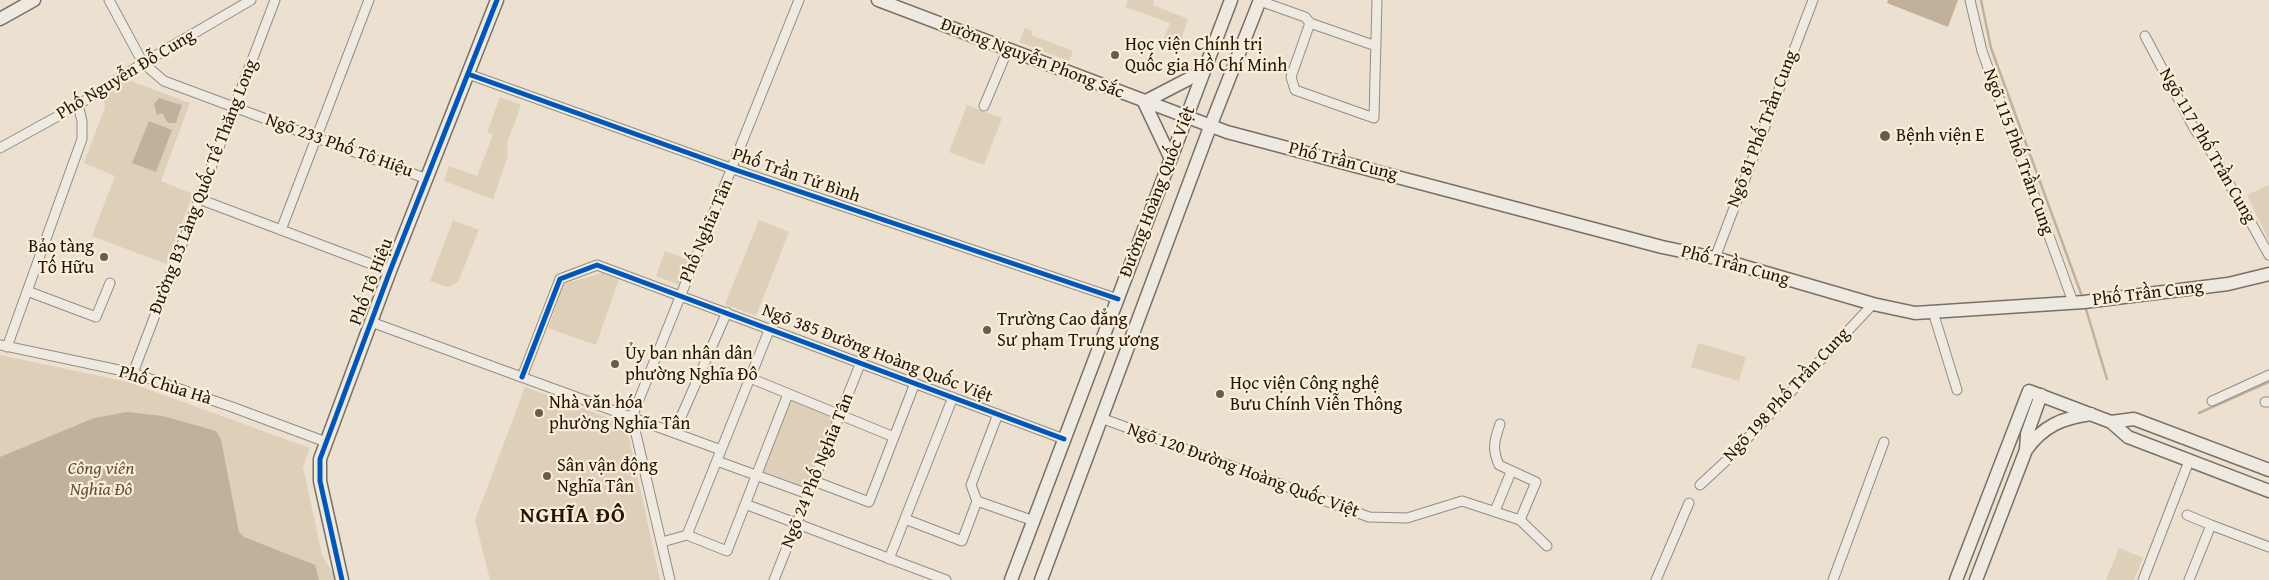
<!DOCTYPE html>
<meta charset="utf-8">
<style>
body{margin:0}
canvas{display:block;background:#ece1d1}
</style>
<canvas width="2269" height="580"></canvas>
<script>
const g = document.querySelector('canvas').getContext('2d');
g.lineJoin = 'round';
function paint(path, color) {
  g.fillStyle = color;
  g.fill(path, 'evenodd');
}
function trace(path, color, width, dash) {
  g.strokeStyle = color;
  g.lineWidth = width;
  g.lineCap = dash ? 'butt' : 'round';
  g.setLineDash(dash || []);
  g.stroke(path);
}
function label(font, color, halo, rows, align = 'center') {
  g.font = font + ' "Gentium Book Plus",serif';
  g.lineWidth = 4.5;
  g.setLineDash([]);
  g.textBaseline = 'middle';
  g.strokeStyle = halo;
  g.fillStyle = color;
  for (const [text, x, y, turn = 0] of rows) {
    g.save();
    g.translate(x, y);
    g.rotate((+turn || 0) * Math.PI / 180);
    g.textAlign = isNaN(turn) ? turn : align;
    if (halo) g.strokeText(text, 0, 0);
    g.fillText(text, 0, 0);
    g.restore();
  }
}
const green = new Path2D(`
 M1128,0H1154L1153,5L1188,19L1179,45L1164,39L1170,23L1125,7Z
 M1025,28L1033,31L1031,35L1073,51L1069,61L1019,42Z
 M128,80L190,103L161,181L193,194L166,264L92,236L115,176L84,163L105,107L103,94Z
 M500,97L521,105L507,143L508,156L493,199L444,181L449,166L477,176L493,135L487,132Z
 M967,105L1002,118L984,165L949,152Z
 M2269,185V241L2247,195Z
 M453,220L479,230L458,282L447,287L430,281Z
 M759,220L789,232L756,316L725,304Z
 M665,251L688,260L679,285L656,276Z
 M602,273L619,279L596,345L548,328L564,284Z
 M1698,343L1746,357L1739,381L1691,367Z
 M0,355L128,382L310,448L303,467L322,555L337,580H0Z
 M525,387L626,424L660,580H490L475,520Z
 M790,400L833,417L805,487L762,471Z
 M2119,548L2143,558L2134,580H2106Z`);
const water = new Path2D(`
 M1888,0H1958L1948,27L1887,3Z
 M159,98L182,105L176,123H168L162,113L157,115L154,104Z
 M149,121L172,130L156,172L132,163Z
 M127,412L163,416L216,431L221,440L239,532L244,537L315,565L319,580H0V457L94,418Z`);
const stream = new Path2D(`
 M1981,0L1991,48L2083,299
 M2085,306L2107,379
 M2199,413L2269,382`);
const street = new Path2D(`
 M109,0L143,63L164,81L427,179
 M1970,0L1982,51L2073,302
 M1260,1L1305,17L1310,23L1376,46
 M1310,23L1291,77L1295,90L1374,118L1377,0
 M2145,36L2195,130L2212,153L2269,255
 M468,74L733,169L1118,299
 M984,106L1008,49
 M0,148L78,105L143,63L251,0
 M199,199L390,271
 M281,230L369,0
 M1715,258L1813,0
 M27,291L96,317L110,283
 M1933,312L1957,390
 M371,322L721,450
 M0,345L133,373L232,407L326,442
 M7,347L82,139V121L78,105
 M133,373L275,0
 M522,377L560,279L597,265L1064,439
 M750,378L894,437
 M2212,401L2269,375
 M2265,402H2269
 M1101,418L1369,517L1407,518L1462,501L1520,520L1547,546
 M1500,424C1494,441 1492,449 1499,465L1536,482L1520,520
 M674,433L727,312
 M717,461L808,494
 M814,481L869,502L915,383
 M1700,485L1728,459L1873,304
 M977,501L1034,521
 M745,504L946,580
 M1495,511L1511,472
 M2187,515L2211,525
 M905,519L962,541L977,501L971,485L998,414
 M687,535L770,328
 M662,542L687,535L727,551L788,394
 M889,559L953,397
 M670,580L632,417L799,0
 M774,580L861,362
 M1656,580L1689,503
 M1833,580L1884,442
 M2143,580L2189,461
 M2189,580L2211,525L2269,547`);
const secondary = new Path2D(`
 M878,0L1227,132L1662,247L1715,258L1873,304L1915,313L2084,302L2228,284L2269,274
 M0,19L34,0
 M1144,102L1204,71
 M1144,102L1171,159
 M2111,422L2134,419L2269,470
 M2026,450C2043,426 2062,418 2091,414
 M342,580L320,481V459L390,271L497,0
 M1011,580L1231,0
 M1041,580L1210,127L1260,0
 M1956,580L2029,391L2111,422L2128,437L2269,491
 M1976,580L2026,450L2027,434L2041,395`);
const cycleway = new Path2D(`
 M468,74L733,169L1118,299
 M522,377L560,279L597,265L1064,439
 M342,580L320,481V459L390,271L497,0`);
const markers = [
 [1115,55,5,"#685d4c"],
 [1885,136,6,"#685d4c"],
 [104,257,5,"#685d4c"],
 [987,330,5,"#685d4c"],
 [615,364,5,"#685d4c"],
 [1220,394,5,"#685d4c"],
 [539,413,5,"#685d4c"],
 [547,476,5,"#685d4c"]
];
const poiNames = [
 ["Học viện Chính trị",1125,45],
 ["Quốc gia Hồ Chí Minh",1125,66],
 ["Bệnh viện E",1896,136],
 ["Bảo tàng",94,247,"right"],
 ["Tố Hữu",94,268,"right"],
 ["Trường Cao đẳng",997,320],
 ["Sư phạm Trung ương",997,341],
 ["Ủy ban nhân dân",625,354],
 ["phường Nghĩa Đô",625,375],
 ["Học viện Công nghệ",1230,384],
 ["Bưu Chính Viễn Thông",1230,405],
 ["Nhà văn hóa",549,403],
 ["phường Nghĩa Tân",549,424],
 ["Sân vận động",557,466],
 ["Nghĩa Tân",557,487]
];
const streetNames = [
 ["Đường Nguyễn Phong Sắc",1032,59,21],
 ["Phố Nguyễn Đỗ Cung",126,75,-31],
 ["Ngõ 81 Phố Trần Cung",1763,129,-69],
 ["Ngõ 233 Phố Tô Hiệu",339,146,20],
 ["Ngõ 117 Phố Trần Cung",2207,146,60],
 ["Ngõ 115 Phố Trần Cung",2018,152,70],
 ["Phố Trần Cung",1343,162,14],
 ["Phố Trần Tử Bình",796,176,19],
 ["Đường B3 Làng Quốc Tế Thăng Long",204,187,-69],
 ["Đường Hoàng Quốc Việt",1158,192,-69],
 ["Phố Nghĩa Tân",707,231,-67],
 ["Phố Trần Cung",1735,266,15],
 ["Phố Tô Hiệu",372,282,-69],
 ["Phố Trần Cung",2148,294,-7],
 ["Ngõ 385 Đường Hoàng Quốc Việt",877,354,21],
 ["Phố Chùa Hà",165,386,17],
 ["Ngõ 198 Phố Trần Cung",1787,395,-47],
 ["Ngõ 24 Phố Nghĩa Tân",818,471,-68],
 ["Ngõ 120 Đường Hoàng Quốc Việt",1243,471,20]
];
const parkNames = [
 ["Công viên",101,469],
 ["Nghĩa Đô",101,490]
];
const districtNames = [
 ["NGHĨA ĐÔ",573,516]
];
paint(green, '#decfb8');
paint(water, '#c1b19b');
trace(stream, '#c1b19b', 2.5);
trace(street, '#948c81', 11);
trace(secondary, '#777066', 15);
trace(street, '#efeae1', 9);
trace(secondary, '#efeae1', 12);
trace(cycleway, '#0057b8', 5);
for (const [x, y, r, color] of markers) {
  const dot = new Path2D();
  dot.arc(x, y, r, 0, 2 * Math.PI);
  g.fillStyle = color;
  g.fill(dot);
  trace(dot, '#faedd9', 2);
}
label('18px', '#211605', '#faedd9', poiNames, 'left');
label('18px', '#211605', '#faedd9', streetNames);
label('italic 18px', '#5f523d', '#faedd9', parkNames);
g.letterSpacing = '1px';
label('bold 22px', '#211605', '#faedd9', districtNames);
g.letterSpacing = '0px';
</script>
